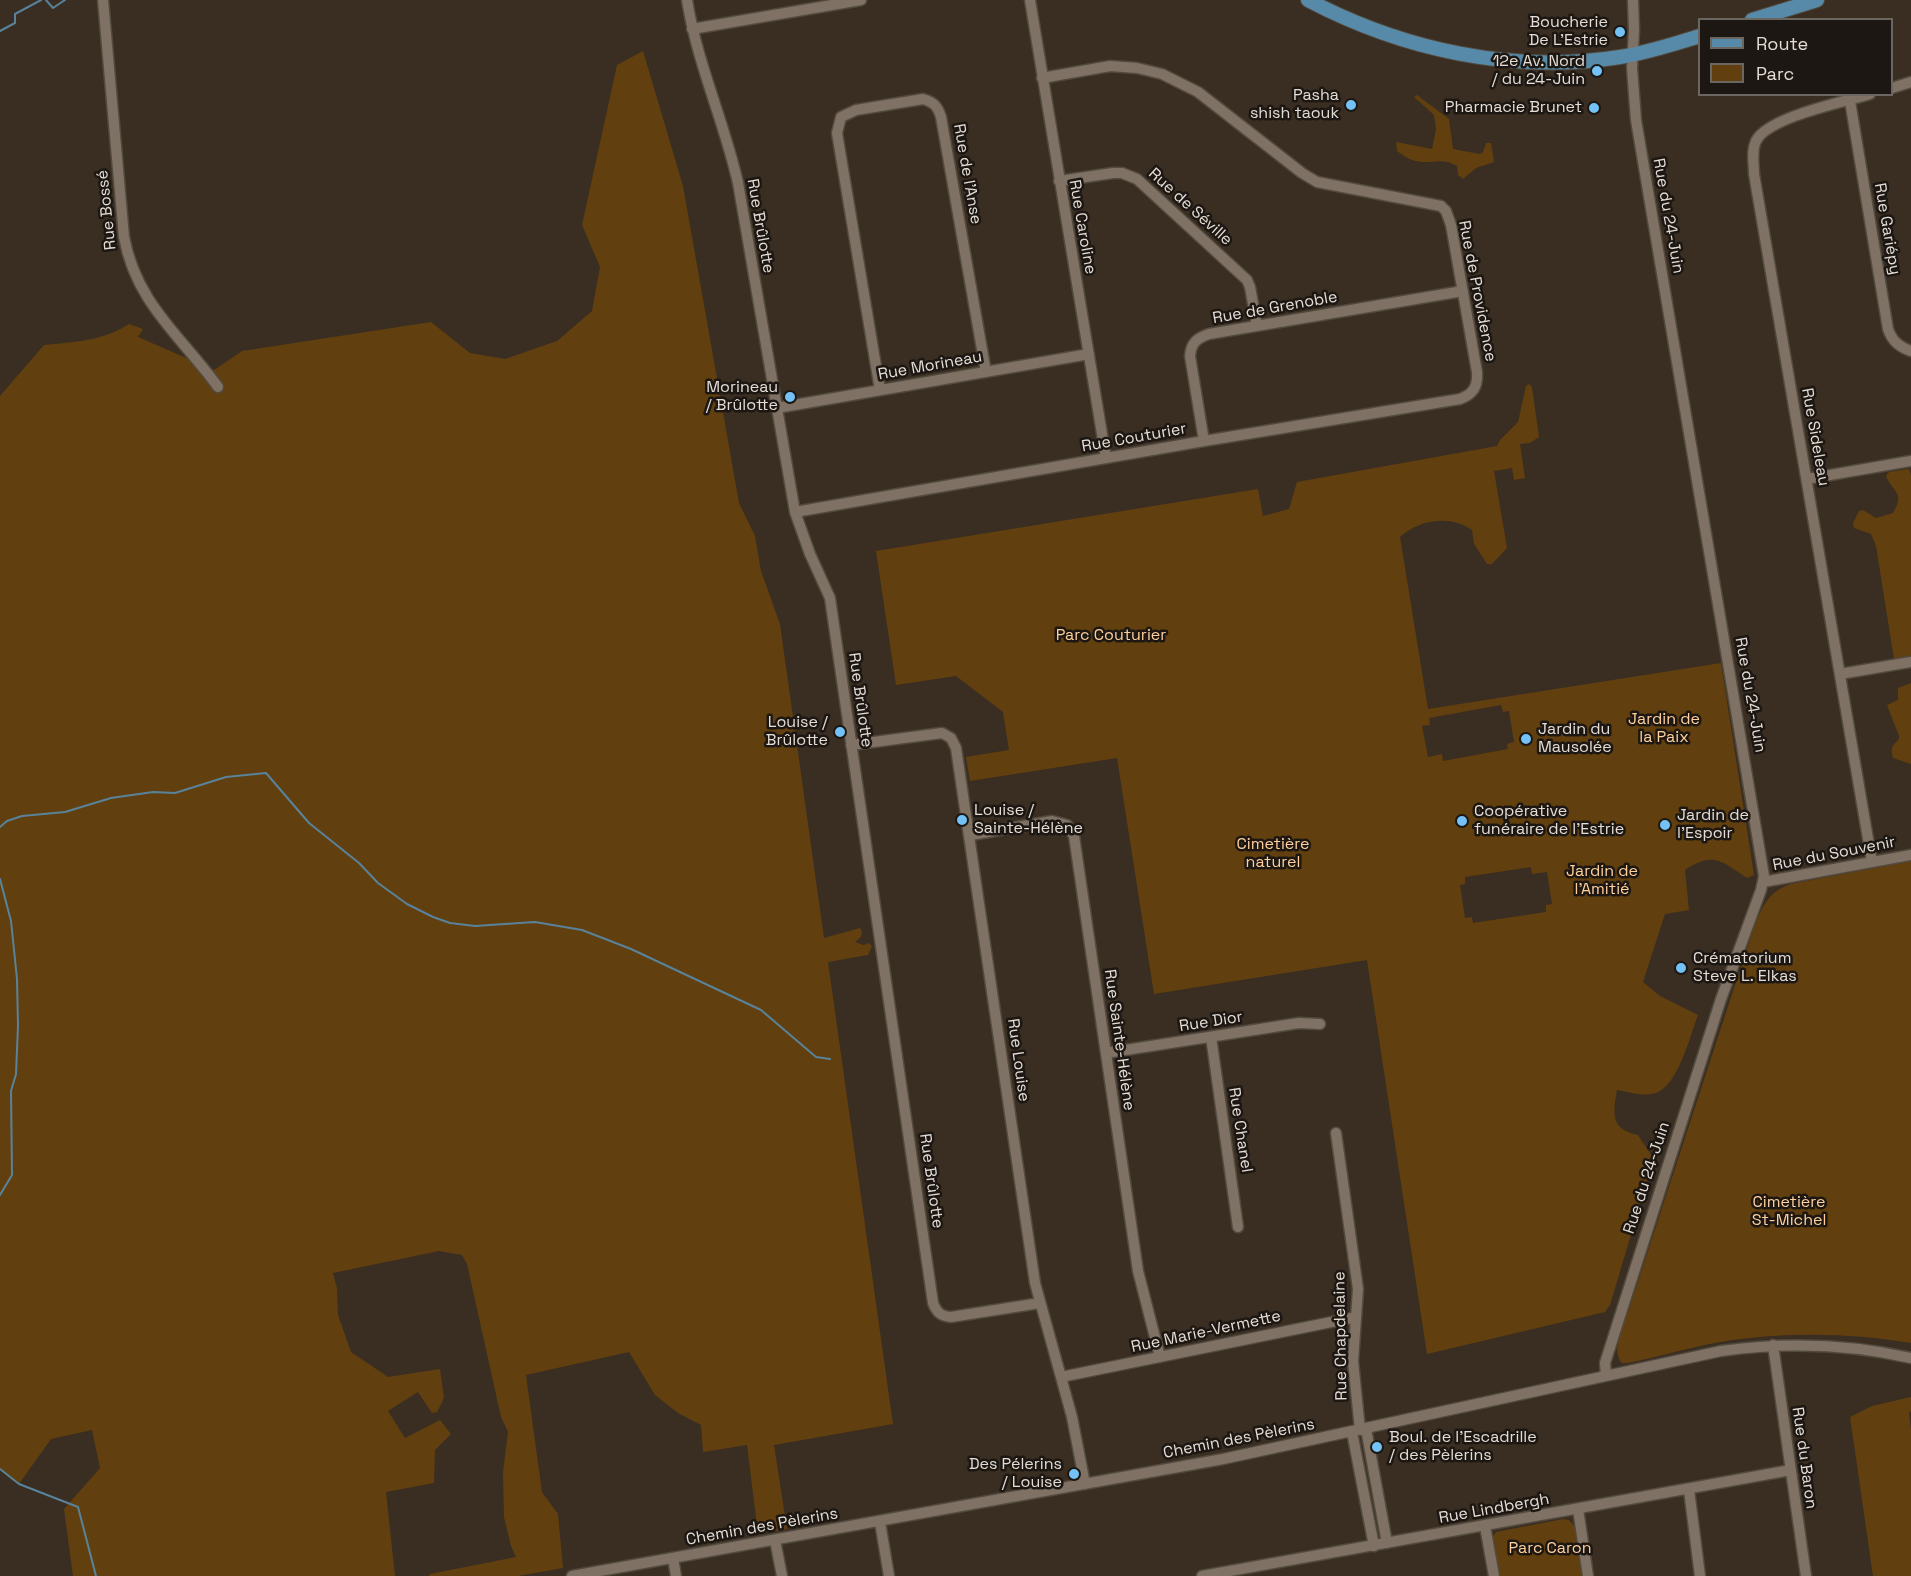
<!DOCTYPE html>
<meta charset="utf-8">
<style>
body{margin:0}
#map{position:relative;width:1911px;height:1576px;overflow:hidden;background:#392e21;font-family:"Space Grotesk",sans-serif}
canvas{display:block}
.legend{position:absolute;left:1698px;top:18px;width:195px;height:78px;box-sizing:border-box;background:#1c1712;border:2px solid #6c6660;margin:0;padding:8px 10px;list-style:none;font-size:18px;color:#e5ddd5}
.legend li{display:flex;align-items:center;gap:12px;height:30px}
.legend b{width:30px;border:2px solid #6c6660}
</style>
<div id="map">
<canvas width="1911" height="1576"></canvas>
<ul class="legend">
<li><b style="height:8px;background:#568aa8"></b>Route</li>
<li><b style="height:16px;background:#623f0f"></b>Parc</li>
</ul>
</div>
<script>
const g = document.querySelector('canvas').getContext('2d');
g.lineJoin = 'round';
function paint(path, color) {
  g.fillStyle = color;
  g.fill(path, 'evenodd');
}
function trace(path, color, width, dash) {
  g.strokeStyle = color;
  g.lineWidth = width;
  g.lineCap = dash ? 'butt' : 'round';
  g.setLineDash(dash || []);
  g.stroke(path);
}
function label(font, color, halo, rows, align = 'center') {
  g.font = font + ' "Space Grotesk",sans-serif';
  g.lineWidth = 5;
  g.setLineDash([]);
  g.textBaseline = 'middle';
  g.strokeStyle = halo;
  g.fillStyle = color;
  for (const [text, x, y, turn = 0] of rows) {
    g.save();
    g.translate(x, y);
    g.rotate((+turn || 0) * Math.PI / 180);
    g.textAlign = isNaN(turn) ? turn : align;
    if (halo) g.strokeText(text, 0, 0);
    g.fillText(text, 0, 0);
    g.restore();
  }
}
const green = new Path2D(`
 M643,51L683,186L739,503L755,536L761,571L780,624L824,938L860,928L862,931L861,937L855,942L863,945L869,943L872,946L868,955L828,962L893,1424L774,1445L787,1529L758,1534L747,1445L703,1452L701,1425L678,1413L655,1395L629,1352L526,1375L542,1492L558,1514L563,1568L518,1576H429L430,1574L516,1557L511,1546L504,1517L503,1472L508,1432L501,1417L467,1264L462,1255L439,1251L333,1273L337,1288L338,1315L351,1352L388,1377L440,1369L444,1398L437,1412L432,1413L418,1392L388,1411L405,1438L440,1420L451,1434L435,1450L434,1483L386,1492L395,1576H73L64,1509L100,1468L92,1430L51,1439L19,1484L0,1469V396L44,345C74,342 103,341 129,324L143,329L138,337L214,370L242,351L431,322L470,353L505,359L557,341L592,311L600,267L582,225L617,65Z
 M1417,95L1449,119L1453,149L1480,154L1483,152L1486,143H1491L1494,162L1476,168L1463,179L1458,175L1457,166C1436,153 1424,173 1397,151L1396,142L1432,149L1436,129L1434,115L1414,97Z
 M1529,384L1532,387L1539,437L1530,443L1520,444L1525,478L1514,480L1512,468L1494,471L1507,548L1492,564H1487L1474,544L1472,530C1451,515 1420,519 1400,537L1428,709L1721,663L1754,875L1747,878C1722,861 1713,851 1685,870L1689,910L1665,914L1643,982L1660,996L1698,1015C1690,1036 1679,1082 1658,1092C1645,1098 1629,1092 1617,1090C1613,1114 1610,1129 1638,1135L1651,1155L1650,1171L1610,1305L1605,1312L1427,1354L1367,960L1154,994L1117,758L970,781L966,757L1009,750L1003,712L956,676L896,685L876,551L1258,489L1263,516L1289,509L1297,482L1497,446L1500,440L1518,422L1526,386ZM1501,705L1503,712L1509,711L1514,742L1507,744L1508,749L1443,761L1442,754L1428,757L1422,726L1430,725L1429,718ZM1531,867L1532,874L1547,872L1552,904L1546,905V912L1473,923L1472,917L1465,918L1460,885L1465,884V877Z
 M1909,469L1911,475V656L1894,659L1876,546L1871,534L1854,528L1853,523L1859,511L1863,510L1876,518L1893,513C1906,492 1892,492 1886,476L1889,472Z
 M1911,683V764L1893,758C1890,748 1892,746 1899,739V736L1887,705L1898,700V688Z
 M1911,861V1343C1854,1333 1789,1332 1732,1340C1697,1345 1662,1356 1628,1363H1622C1610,1352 1625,1320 1630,1306L1753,930C1761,909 1768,891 1791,884Z
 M1911,1397V1411L1909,1413L1911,1430V1576H1873L1850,1417L1872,1406Z
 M1563,1519L1569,1520L1575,1527L1582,1576H1500L1494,1542L1493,1537L1496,1532Z`);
const stream = new Path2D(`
 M46,0L53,8L65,0
 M0,31L15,23V14L41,0
 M0,827L7,821L22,816L65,812L111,798L153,792L175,793L226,777L266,773L309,823L359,863L378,883L407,904L433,917L450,923L475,926L535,922L582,930L631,949L761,1010L816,1057L830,1059
 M0,879L11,921L17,979L18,1026L16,1074L11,1091L12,1175L0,1195
 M0,1469L19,1484L78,1507L96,1576`);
const minor = new Path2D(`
 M103,0L124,237C136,303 181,336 218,387
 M687,0C697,63 724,121 738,183L795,512L810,554L830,598L933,1303C937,1313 941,1316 951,1317L1040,1303
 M1030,0L1106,458
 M692,29L861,0
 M1892,88L1911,82
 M1870,94C1844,102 1768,117 1756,141C1751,152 1754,163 1754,174L1872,862
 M1850,101L1888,329C1892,341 1899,347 1911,351
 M1059,181L1113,173H1122L1137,179L1247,280L1250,287L1257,326
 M880,390L837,133L841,117L856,110L923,99C934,102 938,107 941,117L986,372
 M777,408L1089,354
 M1204,441L1190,356C1191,343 1197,338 1209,334L1463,291
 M1807,479L1911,461
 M795,512L1204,441L1460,399C1473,394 1478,387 1477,372L1451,225L1446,211L1441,206L1317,182L1302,173L1198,92L1162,74L1137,68L1110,66L1042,78
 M1840,674L1911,662
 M851,745L942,733L951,738L956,748L1035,1283L1072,1417L1085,1484
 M971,835L1052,821L1067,825L1074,836L1138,1271L1160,1357
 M1763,882L1911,855
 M1211,1037L1238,1227
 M1106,1053L1299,1023L1320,1024
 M1336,1133L1358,1289L1353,1361L1360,1430
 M1773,1345L1806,1576
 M1606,1376L1605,1363L1721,999L1761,890L1764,876L1636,120L1632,68L1634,30L1633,0
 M1061,1377L1356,1317
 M1366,1429L1387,1543
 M1352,1432L1374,1546
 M1689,1490L1700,1576
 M1578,1509L1588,1576
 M880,1522L889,1576
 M1485,1526L1494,1576
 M775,1540L782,1576
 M673,1558L676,1576
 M572,1576L1223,1459L1721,1351C1784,1342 1849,1344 1911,1358
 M1202,1576L1791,1470`);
const major = new Path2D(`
 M1308,0C1403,50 1513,74 1620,57C1647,53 1674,44 1700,36
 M1752,20L1817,0`);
const markers = [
 [1620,32,6,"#73c1f5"],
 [1597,71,6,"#73c1f5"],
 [1351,105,6,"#73c1f5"],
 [1594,108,6,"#73c1f5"],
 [790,397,6,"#73c1f5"],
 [840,732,6,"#73c1f5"],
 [1526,739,6,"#73c1f5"],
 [962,820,6,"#73c1f5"],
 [1462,821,6,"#73c1f5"],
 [1665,825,6,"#73c1f5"],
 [1681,968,6,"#73c1f5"],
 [1377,1447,6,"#73c1f5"],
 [1074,1474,6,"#73c1f5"]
];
const poiNames = [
 ["Boucherie",1608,23],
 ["De L’Estrie",1608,41],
 ["12e Av. Nord",1585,62],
 ["/ du 24-Juin",1585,80],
 ["Pasha",1339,96],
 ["shish taouk",1339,114],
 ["Pharmacie Brunet",1582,108],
 ["Morineau",778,388],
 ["/ Brûlotte",778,406],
 ["Louise /",828,723],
 ["Brûlotte",828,741],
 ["Jardin du",1538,730,"left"],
 ["Mausolée",1538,748,"left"],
 ["Louise /",974,811,"left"],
 ["Sainte-Hélène",974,829,"left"],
 ["Coopérative",1474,812,"left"],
 ["funéraire de l'Estrie",1474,830,"left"],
 ["Jardin de",1677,816,"left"],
 ["l'Espoir",1677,834,"left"],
 ["Crématorium",1693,959,"left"],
 ["Steve L. Elkas",1693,977,"left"],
 ["Boul. de l'Escadrille",1389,1438,"left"],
 ["/ des Pèlerins",1389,1456,"left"],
 ["Des Pélerins",1062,1465],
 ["/ Louise",1062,1483]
];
const streetNames = [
 ["Rue de l'Anse",967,174,80],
 ["Rue de Séville",1190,207,42],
 ["Rue Bossé",107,210,-96],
 ["Rue du 24-Juin",1668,216,80],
 ["Rue Brûlotte",760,226,80],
 ["Rue Caroline",1082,227,80],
 ["Rue Gariépy",1887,229,80],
 ["Rue de Providence",1477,291,79],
 ["Rue de Grenoble",1275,308,-10],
 ["Rue Morineau",930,366,-10],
 ["Rue Sideleau",1815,437,80],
 ["Rue Couturier",1134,438,-10],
 ["Rue du 24-Juin",1750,695,80],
 ["Rue Brûlotte",860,700,82],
 ["Rue du Souvenir",1834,854,-11],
 ["Rue Dior",1211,1022,-9],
 ["Rue Sainte-Hélène",1119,1040,82],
 ["Rue Louise",1018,1060,82],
 ["Rue Chanel",1240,1130,81],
 ["Rue du 24-Juin",1647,1178,-72],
 ["Rue Brûlotte",931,1181,82],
 ["Rue Marie-Vermette",1206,1332,-12],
 ["Rue Chapdelaine",1341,1336,-91],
 ["Chemin des Pèlerins",1239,1439,-11],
 ["Rue du Baron",1804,1458,82],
 ["Rue Lindbergh",1494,1509,-10],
 ["Chemin des Pèlerins",762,1527,-10]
];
const parkNames = [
 ["Parc Couturier",1111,636],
 ["Jardin de",1664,720],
 ["la Paix",1664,738],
 ["Cimetière",1273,845],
 ["naturel",1273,863],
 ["Jardin de",1602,872],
 ["l'Amitié",1602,890],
 ["Cimetière",1789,1203],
 ["St-Michel",1789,1221],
 ["Parc Caron",1550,1549]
];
paint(green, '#623f0f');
trace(stream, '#58839b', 2);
trace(minor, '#534a3f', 13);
trace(major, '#534a3f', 16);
trace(minor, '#7f7163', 10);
trace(major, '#568aa8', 14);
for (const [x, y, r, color] of markers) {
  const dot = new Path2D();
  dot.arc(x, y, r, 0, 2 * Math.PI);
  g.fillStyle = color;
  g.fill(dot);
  trace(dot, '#1c1712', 2);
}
label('16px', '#e5ddd5', '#1c1712', poiNames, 'right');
label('16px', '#e5ddd5', '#1c1712', streetNames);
label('16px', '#ffd09d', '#1c1712', parkNames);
</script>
